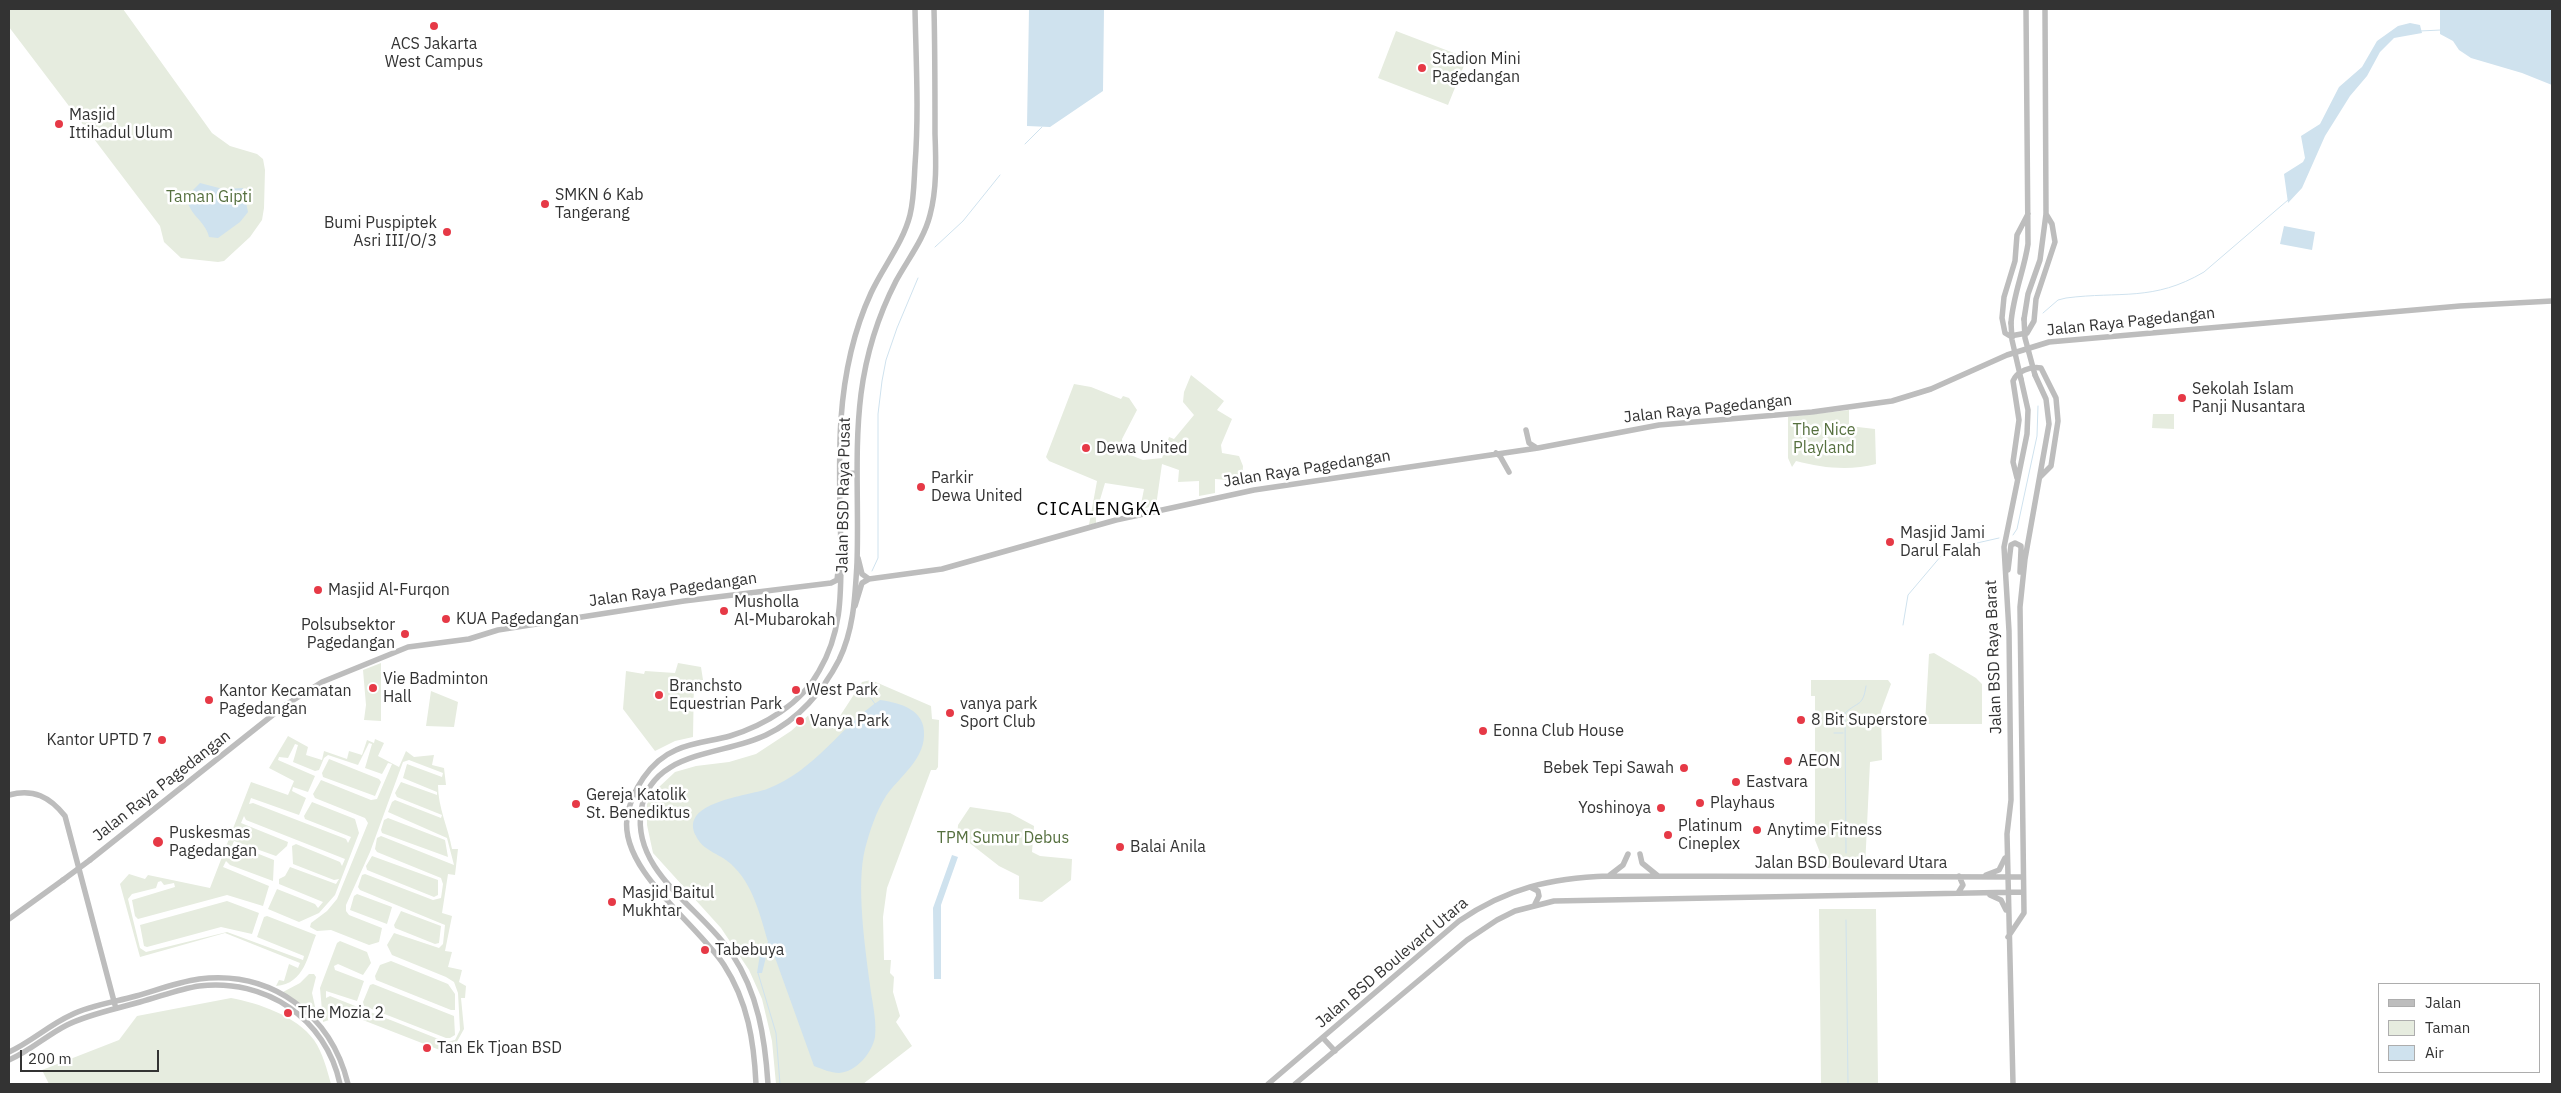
<!DOCTYPE html>
<style>
body{margin:0}
#map{position:relative;width:2561px;height:1093px;overflow:hidden;background:#fff;font-family:"IBM Plex Sans",sans-serif}
canvas{display:block}
.frame{position:absolute;inset:0;border:10px solid #333;pointer-events:none}
.legend{position:absolute;left:2378px;top:983px;width:162px;height:90px;box-sizing:border-box;background:#fff;border:1px solid #adadad;margin:0;padding:6px 9px;list-style:none;font-size:15px;color:#333}
.legend li{display:flex;align-items:center;gap:10px;height:25px}
.legend b{width:25px;border:1px solid #adadad}
.scale{position:absolute;left:20px;top:1050px;width:139px;height:22px;box-sizing:border-box;border:2px solid #333;border-top:0;padding-left:6px;font-size:15px;line-height:18px;white-space:nowrap;color:#333;-webkit-text-stroke:4px #fff;paint-order:stroke}
</style>
<div id="map">
<canvas width="2561" height="1093"></canvas>
<div class="frame"></div>
<ul class="legend">
<li><b style="height:6px;background:#bdbdbd"></b>Jalan</li>
<li><b style="height:14px;background:#e6ecdf"></b>Taman</li>
<li><b style="height:14px;background:#cfe2ee"></b>Air</li>
</ul>
<div class="scale">200 m</div>
</div>
<script>
const g = document.querySelector('canvas').getContext('2d');
g.lineJoin = 'round';
function paint(path, color) {
  g.fillStyle = color;
  g.fill(path, 'evenodd');
}
function trace(path, color, width, dash) {
  g.strokeStyle = color;
  g.lineWidth = width;
  g.lineCap = dash ? 'butt' : 'round';
  g.setLineDash(dash || []);
  g.stroke(path);
}
function label(font, color, halo, rows, align = 'center') {
  g.font = font + ' "IBM Plex Sans",sans-serif';
  g.lineWidth = 5;
  g.setLineDash([]);
  g.textBaseline = 'middle';
  g.strokeStyle = halo;
  g.fillStyle = color;
  for (const [text, x, y, turn = 0] of rows) {
    g.save();
    g.translate(x, y);
    g.rotate((+turn || 0) * Math.PI / 180);
    g.textAlign = isNaN(turn) ? turn : align;
    if (halo) g.strokeText(text, 0, 0);
    g.fillText(text, 0, 0);
    g.restore();
  }
}
const green = new Path2D(`
 M9,9H123L212,133L230,146L257,154L263,159L265,170L264,208L262,220L250,237L224,261L218,262L181,258L164,242L160,226L9,27Z
 M1396,31L1467,58L1448,105L1378,78Z
 M1191,375L1224,401L1217,410L1232,419L1221,445L1222,453L1239,456L1243,466L1242,481L1215,479V493L1199,496V481L1178,482L1179,470L1162,464L1156,506L1140,509L1144,489L1105,483L1096,513V523L1089,525L1097,481L1049,461L1046,457L1074,384L1091,387L1121,399L1123,396L1129,398L1137,410L1122,439L1123,452L1143,460L1162,458L1169,437L1174,439L1194,415L1183,402L1184,392Z
 M1849,410V426L1875,429L1876,464C1850,471 1822,468 1796,461L1792,467L1788,458V417Z
 M2153,414H2174V429L2152,428Z
 M1934,653L1976,678L1982,684V724H1925L1929,654Z
 M381,663V721L364,720L366,705L363,670Z
 M678,663L701,667L703,680H694L693,737L675,741L655,751L623,709L626,671L644,674L645,671L675,673Z
 M871,680L931,706L932,719L939,720L938,767L936,770H931L887,888L883,917L884,960H891L890,973L894,977L893,992L900,1016L896,1022L912,1046L863,1084H776L772,1041L762,999L749,970L721,928L653,853L647,825V804L658,788L675,772L696,766L729,762L756,754L791,731L811,713L830,717L840,716L862,682Z
 M1811,680H1888L1891,684L1881,711L1882,760L1870,762L1865,868H1821V855L1815,840V696H1811Z
 M431,691L458,702L454,727L426,726Z
 M288,736L308,747L306,755L322,760L324,751L347,759L349,751L362,755L367,740L374,743L375,739L384,743L378,756L399,767L406,751L414,757L434,755L432,765L444,768L446,785H438C438,808 448,827 452,849H458L455,875L448,874L442,913L452,916L445,951L452,952L448,967L462,970L459,982L466,986L465,998H461L464,1029L450,1054L332,1008L329,1020L323,1022L320,988L337,943L340,941L367,952L371,963L363,975L338,964L334,966L335,970L364,981L357,1001L326,991V998L330,996L446,1042L455,1040L460,1030L458,993L454,982L446,977L392,955L387,945L394,933L439,948L443,944L445,925L360,890L358,887L362,875L365,874L433,900L441,898L443,884L441,878L377,852L375,849L377,838L381,836L454,865L447,838L388,812L392,802L395,800L441,818L442,815L397,797L395,793L401,782L437,795V792L403,778L407,764L442,777L443,773L409,760L403,762L370,852L346,905V911L349,915L382,928L379,942L369,945L331,930L317,931L310,927L311,923L327,911L337,899L368,823L365,818L315,798L313,794L321,780L371,800L377,799L392,764L388,763L382,774L365,768L372,744L369,743L358,765L328,755L324,758L319,770L315,771L293,762L298,745L295,744L288,758L279,757L278,760L315,776L308,792L293,787L292,791L306,798L299,815L251,798L249,804L253,803L346,839L348,843L351,837L305,819L304,816L312,802L355,819L359,833L335,895L319,913L299,922L268,909L277,889L315,904L318,908L323,902L279,884V879L285,876L290,867L336,884L339,879L334,880L293,864L292,846L296,844L340,862L342,866L345,859L246,820L244,816L241,823L288,842L287,846L276,856L234,841L232,846L236,845L274,860L273,881L230,865L226,861L223,867L269,886L263,906L227,895L138,919L135,916L132,900L175,887L174,883L164,885L161,881L158,882L156,888L132,894L128,899L140,948L146,952L227,932L303,960L304,956L257,937L264,917L267,916L316,935C308,954 305,984 276,986L279,980L284,981L289,964L298,968L300,963L225,933L140,957L120,884L129,874L145,879L148,875L210,888L251,782L288,795L294,781L269,768Z
 M329,759L379,779L381,782L375,796L323,777L322,773Z
 M970,807L1010,813L1034,826L1032,852L1040,856L1072,859L1071,880L1042,902L1019,899V876L999,866L967,841L957,839L958,825Z
 M388,818L445,840L448,857L382,833L381,830L384,820Z
 M372,856L438,880V895L434,897L367,870L366,866Z
 M357,894L392,907L387,924L350,910L354,896Z
 M227,901L259,913L252,934L221,927L147,947L144,946L140,925Z
 M1819,909H1876L1878,1084H1821Z
 M401,911L441,926L439,943L435,944L395,928L394,925Z
 M391,961L448,984L455,994V1010H451L376,980L375,976L380,965Z
 M309,974H314L316,977L312,993L316,1011L315,1016L283,992L300,983Z
 M373,984L454,1016L455,1035L450,1038H446L364,1006L363,1002L370,985Z
 M231,998C258,1003 297,1016 314,1040C323,1053 327,1070 331,1084H49L42,1070L119,1040L137,1016Z`);
const water = new Path2D(`
 M1029,9H1104L1103,91L1050,127L1027,126Z
 M2440,9H2552V85L2522,73L2471,58L2459,50L2453,41L2440,34Z
 M2410,23L2420,25L2422,33L2394,38L2380,52L2367,76L2350,96L2325,136L2302,188L2288,203L2284,174L2303,162L2305,158L2301,136L2320,124L2339,87L2362,67L2377,41L2398,26Z
 M200,183L223,189L243,188L248,212L240,222L218,238L209,237C205,220 187,214 187,196Z
 M2284,226L2315,232L2312,250L2280,244Z
 M880,700C901,703 926,710 924,736C923,761 899,777 886,796C876,812 870,830 865,849C856,885 865,947 870,985C872,1002 877,1020 875,1037C872,1053 856,1072 839,1073C831,1073 822,1069 814,1066L773,952L766,957L762,973H757L760,954L768,942C760,915 753,884 731,864C719,853 703,851 696,836C678,802 748,796 767,789C815,771 841,726 880,700Z
 M952,855L958,857L941,905V979H934L933,908Z`);
const stream = new Path2D(`
 M2420,31L2441,30
 M1025,144L1042,127
 M935,247L963,221L1000,175
 M2043,313L2058,300L2066,298C2120,291 2153,302 2204,272L2288,200
 M2013,535L2017,529L2037,436L2038,406
 M872,571L878,558V414L882,381L886,360L897,328L918,278
 M1903,625L1908,595L1941,556L1955,548L1999,538
 M868,694L875,704
 M1834,733H1843
 M1846,853L1845,713C1858,701 1863,707 1866,686
 M1846,920L1848,1084
 M758,973L776,1033L780,1084`);
const secondary = new Path2D(`
 M2028,214L2017,235L2015,261L2004,297L2002,318L2005,333L2010,336L2027,333L2034,321L2036,299L2055,242L2052,224L2046,214
 M2024,319L2028,294L2040,260L2046,214L2045,9
 M2011,323C2013,295 2024,271 2028,244L2026,9
 M1526,430L1529,443L1537,448
 M1496,453L1500,456L1509,472
 M840,474L857,473
 M2017,478L2013,462L2019,420L2013,381C2017,371 2031,366 2041,368L2056,398L2058,421L2051,466L2040,477
 M858,558L862,574L869,579
 M2008,570L2011,545L2015,543L2021,546V550L2020,572
 M855,606L862,583L869,579L942,569L1116,520L1254,490L1538,448L1659,425L1812,412L1892,401L1931,389L2007,355L2049,342L2460,306L2552,301
 M9,795C33,788 50,797 65,816L115,1005
 M1640,854L1642,863L1658,876
 M90,860L284,706L322,682L408,647L469,639L498,630L684,601L831,583L837,580L838,571
 M1610,875L1623,865L1628,854
 M1986,875L1999,870L2005,858
 M1530,887L1538,891L1539,896L1535,904
 M1958,893L1963,885L1959,876
 M1990,895L2001,900L2006,910
 M9,919L63,880
 M2008,937L2024,913L2020,607L2025,559L2049,424L2046,399L2035,375
 M1323,1038L1335,1051
 M9,1052C31,1042 49,1025 71,1015C91,1005 115,1002 136,996C157,990 178,982 199,979C271,970 331,1014 348,1084
 M9,1060C30,1051 47,1035 67,1025C89,1014 116,1009 140,1002C159,997 179,989 199,986C265,978 326,1018 340,1084
 M756,1084C754,1042 748,1002 724,965C697,924 620,870 627,818C631,791 650,761 676,750C693,742 713,741 730,736C765,725 801,704 819,671C842,632 841,594 841,551C840,507 838,463 841,419C844,376 853,332 871,293C883,267 903,243 910,215C914,199 914,181 915,165C919,113 916,61 915,9
 M768,1084C765,1038 758,993 732,954C702,908 632,873 641,811C650,750 723,756 766,735C798,720 823,691 839,660C854,629 855,596 857,563C859,506 854,450 861,394C866,355 878,316 896,281C908,259 924,239 930,215C937,189 936,160 935,134C935,92 935,50 934,9
 M1268,1084L1459,921C1507,888 1551,878 1608,876L2023,877
 M1295,1084L1467,940L1497,920L1515,911L1554,901L2023,892
 M2013,1084L2007,834L2011,800L2009,631L2004,547L2027,434L2028,410L2021,379`);
const secondaryBridge = new Path2D(`
 M2024,319L2025,338L2035,375
 M2011,323L2012,340L2021,379
 M63,880L90,860`);
const markers = [
 [434,26,5,"#e63946"],
 [1422,68,5,"#e63946"],
 [59,124,5,"#e63946"],
 [545,204,5,"#e63946"],
 [447,232,5,"#e63946"],
 [2182,398,5,"#e63946"],
 [1086,448,5,"#e63946"],
 [921,487,5,"#e63946"],
 [1890,542,5,"#e63946"],
 [318,590,5,"#e63946"],
 [724,611,5,"#e63946"],
 [446,619,5,"#e63946"],
 [405,634,5,"#e63946"],
 [373,688,5,"#e63946"],
 [796,690,5,"#e63946"],
 [659,695,5,"#e63946"],
 [209,700,5,"#e63946"],
 [950,713,5,"#e63946"],
 [1801,720,5,"#e63946"],
 [800,721,5,"#e63946"],
 [1483,731,5,"#e63946"],
 [162,740,5,"#e63946"],
 [1788,761,5,"#e63946"],
 [1684,768,5,"#e63946"],
 [1736,782,5,"#e63946"],
 [1700,803,5,"#e63946"],
 [576,804,5,"#e63946"],
 [1661,808,5,"#e63946"],
 [1757,830,5,"#e63946"],
 [1668,835,5,"#e63946"],
 [158,842,6,"#e63946"],
 [1120,847,5,"#e63946"],
 [612,902,5,"#e63946"],
 [705,950,5,"#e63946"],
 [288,1013,5,"#e63946"],
 [427,1048,5,"#e63946"]
];
const poiNames = [
 ["ACS Jakarta",434,44,"center"],
 ["West Campus",434,62,"center"],
 ["Stadion Mini",1432,59],
 ["Pagedangan",1432,77],
 ["Masjid",69,115],
 ["Ittihadul Ulum",69,133],
 ["SMKN 6 Kab",555,195],
 ["Tangerang",555,213],
 ["Bumi Puspiptek",437,223,"right"],
 ["Asri III/O/3",437,241,"right"],
 ["Sekolah Islam",2192,389],
 ["Panji Nusantara",2192,407],
 ["Dewa United",1096,448],
 ["Parkir",931,478],
 ["Dewa United",931,496],
 ["Masjid Jami",1900,533],
 ["Darul Falah",1900,551],
 ["Masjid Al-Furqon",328,590],
 ["Musholla",734,602],
 ["Al-Mubarokah",734,620],
 ["KUA Pagedangan",456,619],
 ["Polsubsektor",395,625,"right"],
 ["Pagedangan",395,643,"right"],
 ["Vie Badminton",383,679],
 ["Hall",383,697],
 ["Branchsto",669,686],
 ["Equestrian Park",669,704],
 ["West Park",806,690],
 ["Kantor Kecamatan",219,691],
 ["Pagedangan",219,709],
 ["vanya park",960,704],
 ["Sport Club",960,722],
 ["8 Bit Superstore",1811,720],
 ["Vanya Park",810,721],
 ["Eonna Club House",1493,731],
 ["Kantor UPTD 7",152,740,"right"],
 ["AEON",1798,761],
 ["Bebek Tepi Sawah",1674,768,"right"],
 ["Eastvara",1746,782],
 ["Gereja Katolik",586,795],
 ["St. Benediktus",586,813],
 ["Playhaus",1710,803],
 ["Yoshinoya",1651,808,"right"],
 ["Platinum",1678,826],
 ["Cineplex",1678,844],
 ["Anytime Fitness",1767,830],
 ["Puskesmas",169,833],
 ["Pagedangan",169,851],
 ["Balai Anila",1130,847],
 ["Masjid Baitul",622,893],
 ["Mukhtar",622,911],
 ["Tabebuya",715,950],
 ["The Mozia 2",298,1013],
 ["Tan Ek Tjoan BSD",437,1048]
];
const parkNames = [
 ["Taman Gipti",209,197],
 ["The Nice",1824,430],
 ["Playland",1824,448],
 ["TPM Sumur Debus",1003,838]
];
const streetNames = [
 ["Jalan Raya Pagedangan",2131,322,-6],
 ["Jalan Raya Pagedangan",1708,409,-6],
 ["Jalan Raya Pagedangan",1307,469,-9],
 ["Jalan BSD Raya Pusat",844,495,-89],
 ["Jalan Raya Pagedangan",673,590,-8],
 ["Jalan BSD Raya Barat",1994,657,-92],
 ["Jalan Raya Pagedangan",162,786,-38],
 ["Jalan BSD Boulevard Utara",1851,863],
 ["Jalan BSD Boulevard Utara",1392,963,-40]
];
const quarterNames = [
 ["CICALENGKA",1099,510]
];
paint(green, '#e6ecdf');
paint(water, '#cfe2ee');
trace(stream, '#cfe2ee', 1);
trace(secondary, '#bdbdbd', 5.5);
trace(secondaryBridge, '#bdbdbd', 5.5);
for (const [x, y, r, color] of markers) {
  const dot = new Path2D();
  dot.arc(x, y, r, 0, 2 * Math.PI);
  g.fillStyle = color;
  g.fill(dot);
  trace(dot, '#fff', 2);
}
label('16px', '#333', '#fff', poiNames, 'left');
label('16px', '#56703f', '#fff', parkNames);
label('16px', '#333', '#fff', streetNames);
g.letterSpacing = '1px';
label('19px', '#000', '#fff', quarterNames);
g.letterSpacing = '0px';
</script>
